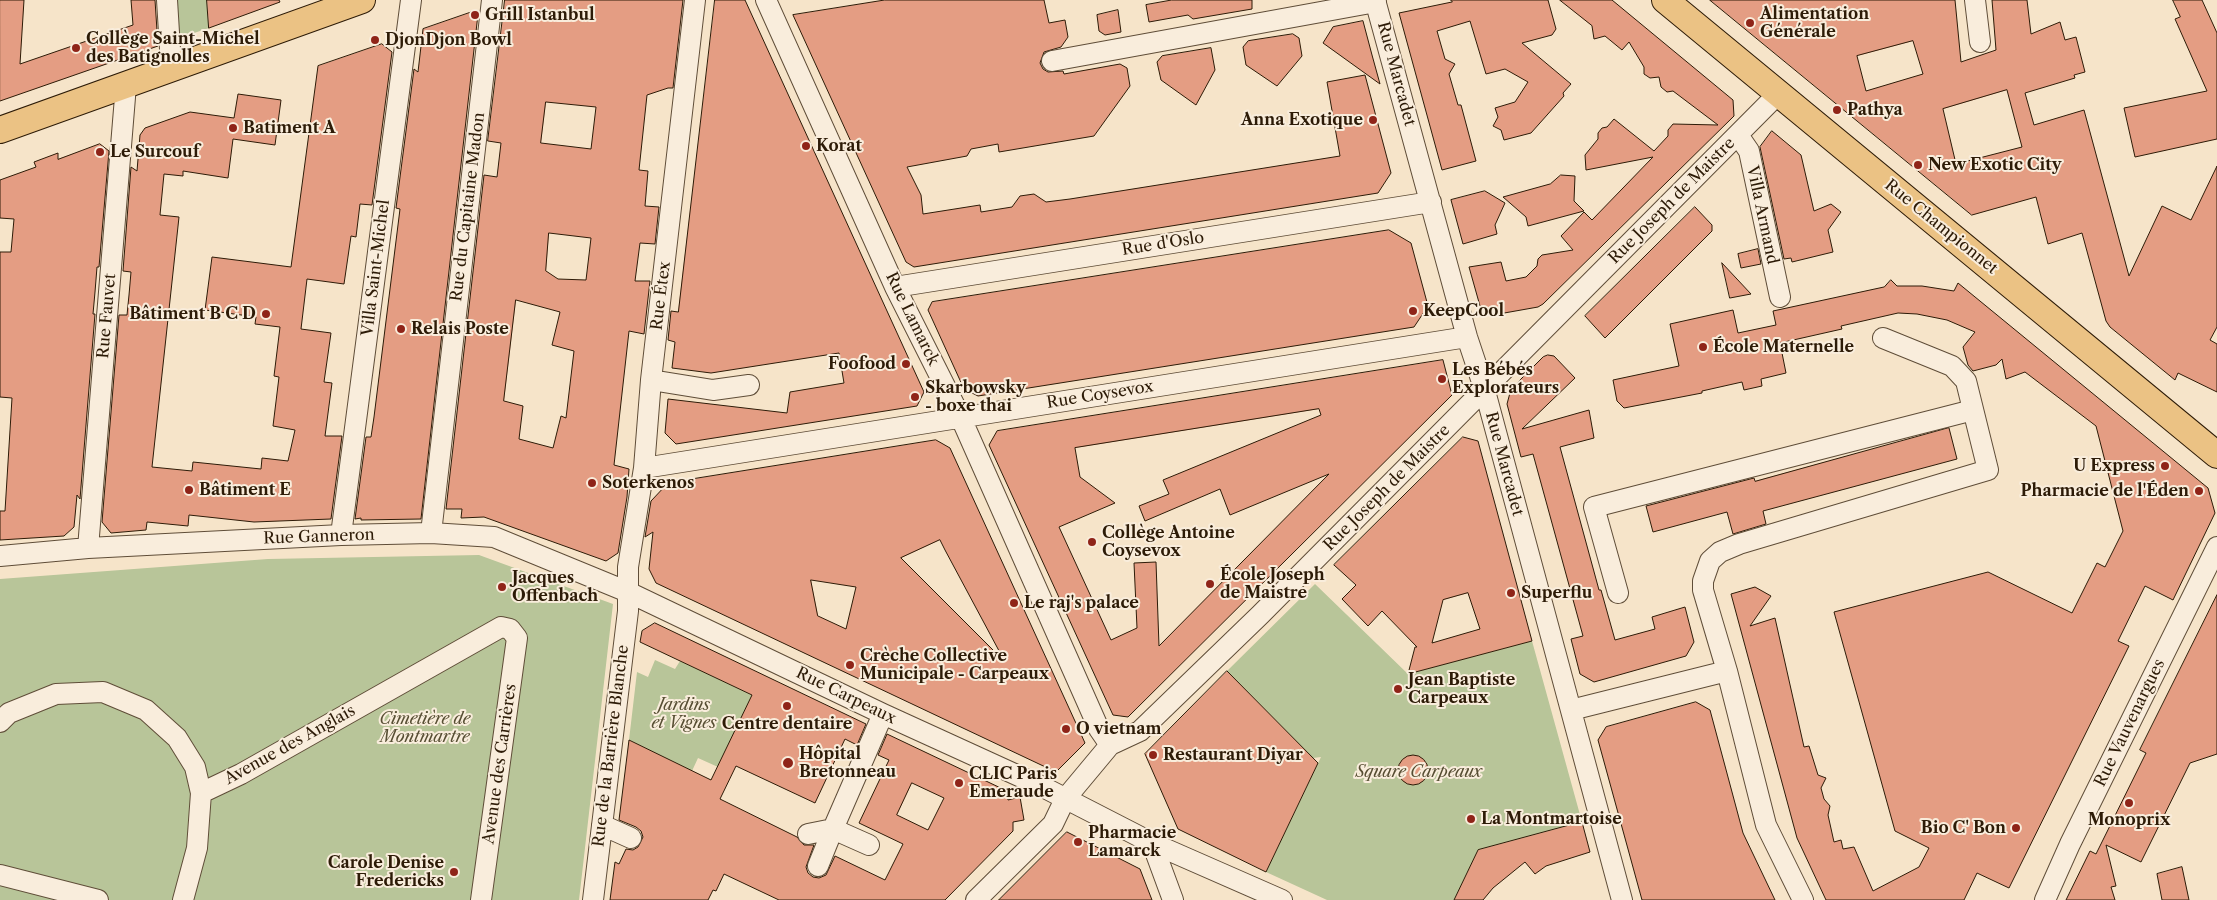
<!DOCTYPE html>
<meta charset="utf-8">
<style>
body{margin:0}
canvas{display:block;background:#f6e4c9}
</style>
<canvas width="2217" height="900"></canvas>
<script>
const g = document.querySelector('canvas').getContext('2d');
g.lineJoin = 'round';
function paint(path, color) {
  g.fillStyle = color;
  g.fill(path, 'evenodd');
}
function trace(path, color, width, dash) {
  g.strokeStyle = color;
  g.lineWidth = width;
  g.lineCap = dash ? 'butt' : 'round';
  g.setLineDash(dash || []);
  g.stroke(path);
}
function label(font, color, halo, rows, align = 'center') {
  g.font = font + ' "Libre Caslon Text",serif';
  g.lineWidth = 4;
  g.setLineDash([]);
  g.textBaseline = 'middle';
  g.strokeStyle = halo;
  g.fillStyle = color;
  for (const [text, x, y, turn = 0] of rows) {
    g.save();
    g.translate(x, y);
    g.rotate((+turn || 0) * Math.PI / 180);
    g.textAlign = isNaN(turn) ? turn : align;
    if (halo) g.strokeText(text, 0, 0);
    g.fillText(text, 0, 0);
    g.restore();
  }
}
const green = new Path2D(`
 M173,0H207L209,28L176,39Z
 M479,555L613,604L579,900H0V579L268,559Z
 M1315,584L1408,674L1532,641L1582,822L1478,850L1454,900H1327L1266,872L1321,757L1313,758L1227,671Z
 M655,660L675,669L680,661L752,695L718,767L698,758L692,771L629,740L637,672L648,677Z`);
const building = new Path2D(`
 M0,0H24L20,64L133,25L131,0H155L158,46L0,101Z
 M207,0H279L280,2L209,28Z
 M505,0H683L673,88H668L647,95L639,170L648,171L645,206L659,207L655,244L640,243L635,281H650L644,334L629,331L614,465L629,469L627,497L618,553L606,561L484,517L461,518L462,509H446L484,175L497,177L501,143L488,141ZM546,102L596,107L591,149L541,143ZM549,233L591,238L586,280L558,279L546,271ZM516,300L560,312L552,345L574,351L566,418L561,416L553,448L519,439L523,406L504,401Z
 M715,0H745L924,392L917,406L676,444L665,433L668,399L787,413L790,392L844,383L839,353L711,373L672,368L675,342L668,340L671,311L678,312Z
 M885,0H1044L1049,23L1065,20L1068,37L1061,47L1044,52L1040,63L1043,69L1048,72L1063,71L1064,74L1120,64L1127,68L1130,86L1094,136L999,152L998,144L971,149L967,156L907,167L921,195L923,214L980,205L981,212L1012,207L1020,196L1034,194L1046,202L1070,199L1340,156L1327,82L1365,75L1391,173L1378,193L914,267L906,262L793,15Z
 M1172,0H1252V9L1193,19L1188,15L1149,22L1146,5Z
 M1451,0H1548L1556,29L1552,35L1522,43L1571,84L1563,93L1564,96L1531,133L1504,140L1501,130L1493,126L1498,117L1495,108L1515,102L1528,82L1505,69L1486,74L1470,21L1437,31L1445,59L1455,64L1449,74L1458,105H1461L1476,161L1442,170L1399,13L1452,2Z
 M1560,0H1612L1733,100L1734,116L1543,304L1538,307L1493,315L1480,306L1469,267L1501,262L1506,281L1526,277L1537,266L1538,259L1542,255L1573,250L1561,236L1584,212L1592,220L1653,157L1586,170L1585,155L1598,139V133L1602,128L1607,127L1614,119L1654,151L1668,136V130L1673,124L1718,125L1673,91L1667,92L1661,87L1659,77L1650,78L1644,74V67L1629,42L1622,50L1605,36L1594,39L1592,26Z
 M1710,0H1955L1961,62L1996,50L1992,0H2027L2031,34L2060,22L2065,40L2076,37L2085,72L2074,75L2075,78L2025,93L2034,125L2084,110L2129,276L2162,206L2191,220L2217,166V327L2210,340L2217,344V392L2178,373L2175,380L2110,327L2106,321L2082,233L2048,244L2036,197L1972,215ZM1913,41L1923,74L1866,91L1857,56ZM2007,90L2022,147L1956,164L1943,109Z
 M2173,0H2202L2217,33V139L2135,157L2124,108L2207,91L2175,19L2180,17Z
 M1118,10L1121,32L1105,35L1099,31L1097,15Z
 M475,11L478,14L421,519L361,520V518L355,519L366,437H371L374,417L400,209L396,208L414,69L418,72L423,29Z
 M1363,21L1372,55L1380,84L1323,43L1333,27Z
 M1293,34L1299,38L1302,56L1277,86L1246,65L1243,47L1248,41Z
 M382,44L392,52L372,205L360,204L356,237L351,236L344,284L307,279L301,329L331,333L324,382L332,383L325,436H342L331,519L254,522L189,515L188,526L147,522L146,530L111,533L102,522L119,315H127L129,295L131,272L123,271L131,167L137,171L140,135L145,128L190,112L234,118L238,94L281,100L275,145L233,139L228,178L183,171V176L164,174L160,215L179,217L152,467L192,471L193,462L261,469L262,458L288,461L295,430L273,426L279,377L274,376L280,327L255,324L256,317L205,310L212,257L291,267L318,66Z
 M1211,48L1215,70L1196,105L1161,80L1157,62L1162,56Z
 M1772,131L1801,155L1814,211L1831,204L1841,212L1828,230L1833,252L1792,262L1791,258L1784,259L1760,147Z
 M100,144L109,151L99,267H97L95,292L93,314H95L80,499L77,495L74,527L64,536L0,540V511H5L12,398L0,397V252H11L14,219L0,218V180L36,167L34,162L58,153V159Z
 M1561,175L1575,176L1574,201L1584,211L1528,226L1526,217L1503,197L1550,184Z
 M1485,191L1505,203L1495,225L1497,234L1463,244L1451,200Z
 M1695,207L1712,225V231L1605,338L1585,316Z
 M1389,230L1411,243L1428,306L1414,327L978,396L964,389L928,310L932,302Z
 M1758,249L1761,264L1741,268L1738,254Z
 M1722,263L1751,294L1730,298Z
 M1891,280L1897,286H1922L1954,291L1958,283L2208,488L2215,513L2173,600L2145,586L2118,641L2129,646L2009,888L1977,873L1964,900H1826L1797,838L1731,594L1755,587L1771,596L1750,626L1775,618L1804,747L1809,746L1818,775L1826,778L1821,788L1824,799L1830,806L1828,815L1834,842L1841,840L1843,849L1854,847L1873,891L1919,867L1929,848L1895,831L1834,612L1988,572L2072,613L2097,563L2105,567L2123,531L2096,426L2025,372L2006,379L2002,359L1996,365L1973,371L1968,365L1963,347L1975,332L1947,320L1917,314L1898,313L1841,326L1842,329L1780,343L1786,373L1761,379L1762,386L1744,390L1742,382L1702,391V393L1624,408L1617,401L1613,380L1679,366L1670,324L1733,310L1738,333L1776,325L1773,311L1884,287Z
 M1548,355L1554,356L1575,378L1522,429L1589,410L1594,438L1560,447L1599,590H1601L1615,640L1655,629L1652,617L1685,607L1694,642L1686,656L1594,682L1580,674L1571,639L1583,636L1533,454L1521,457L1507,404L1511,389L1543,357Z
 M1443,360L1452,395L1128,717L1113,715L989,445L997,431ZM1319,409L1321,415L1163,480L1169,494L1139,506L1145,521L1220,489L1230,515L1329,474L1159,646L1156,562L1134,563L1137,628L1111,640L1059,527L1115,503L1080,477L1075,448Z
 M1949,428L1957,459L1763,511L1766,524L1733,534L1727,512L1653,532L1646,506L1754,478L1755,481Z
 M1463,437L1478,441L1532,641L1408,674L1415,647H1417L1382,611L1368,626L1342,599L1356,585L1334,565ZM1468,593L1480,629L1432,643L1443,600Z
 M936,440L950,448L1085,743L1056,772L656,583L649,569L653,532L645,537L651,501L668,483ZM940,540L945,550L1005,662L901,558ZM811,580L856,587L846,629L818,616Z
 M2217,595V754L2190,763L2141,862L2106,845L2116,886L2111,887L2115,900H2066L2090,851L2096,854L2146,753L2140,750Z
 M655,623L866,724L857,745L845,739L815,803L736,766L720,799L797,837L804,845H814L806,867L808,873L813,877L819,878L826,875L835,856L885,880L903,844L859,823L889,760L878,755L887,734L1007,791L1008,800L1020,797L1024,820L1013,822V831L945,900H779L724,874L716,891L713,890L708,900H610L615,862L619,864L626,849L633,850L638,847L643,837L641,831L636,827L619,820L629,740L711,780L752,695L640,642L642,631ZM912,783L944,798L928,830L897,815Z
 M1227,671L1318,763L1266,872L1178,829L1145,754Z
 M1696,702L1710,710L1743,833L1775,900H1642L1598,740L1606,727Z
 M1398 770a15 15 0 1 1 30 0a15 15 0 1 1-30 0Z
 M1582,822L1590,852L1546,866L1535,874L1525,862L1493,888L1483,900H1454L1478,850Z
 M1067,832L1140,869L1152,900H999Z
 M2182,867L2189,900H2162L2157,874Z`);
const minor = new Path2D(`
 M167,0L170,49L175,67
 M766,0L895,287L961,418L1099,729L1110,745
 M1375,0L1467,337L1485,391L1622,900
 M1975,0L1980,42
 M1052,61L1376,2
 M1738,135L1749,151L1780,297
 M895,287L1431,202
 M651,380L713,390L749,385
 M644,468L1467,337
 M431,533L492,0
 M341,535L411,0
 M88,548L126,85
 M0,556L88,548L341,535L431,533L494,537L628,592L883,714L1043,787L1152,843L1282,900
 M1618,593L1594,507L1973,410
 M1727,671L1703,590V581L1710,561L1720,552L1739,544L1988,470L1966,381L1952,366L1883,338
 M1571,710L1727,671L1766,825L1803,900
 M0,722L9,713L56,694L103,692L146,710L177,738L195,767L201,793L197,848L183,900
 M201,793L241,774L501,627L510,629L517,638L481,900
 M602,825L631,838
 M808,834L833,829
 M1152,843L1173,900
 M869,845L833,829L883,714
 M818,866L833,829
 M0,875L98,900
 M593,900L628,611V567L644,468L651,380L695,0
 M976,900L1053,824L1065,799L1110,745L1140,731L1260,615L1779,93
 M2045,900L2070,844L2217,547`);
const major = new Path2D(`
 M1665,0L2217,455
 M0,130L362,0`);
const markers = [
 [475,15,5,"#8f2418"],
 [1750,23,5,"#8f2418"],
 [375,40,5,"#8f2418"],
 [76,48,5,"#8f2418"],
 [1837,110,5,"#8f2418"],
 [1373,120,5,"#8f2418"],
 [233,128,5,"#8f2418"],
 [806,146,5,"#8f2418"],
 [100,152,5,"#8f2418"],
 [1918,165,5,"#8f2418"],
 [1413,311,5,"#8f2418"],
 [266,314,5,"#8f2418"],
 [401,329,5,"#8f2418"],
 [1703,347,5,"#8f2418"],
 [906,364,5,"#8f2418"],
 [1442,379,5,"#8f2418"],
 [915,397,5,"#8f2418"],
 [2165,466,5,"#8f2418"],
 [592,483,5,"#8f2418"],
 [189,490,5,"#8f2418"],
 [2199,491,5,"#8f2418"],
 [1092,542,5,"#8f2418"],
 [1210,584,5,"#8f2418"],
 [502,587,5,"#8f2418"],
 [1511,593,5,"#8f2418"],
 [1014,603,5,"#8f2418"],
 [850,665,5,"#8f2418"],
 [1398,689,5,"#8f2418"],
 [787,706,5,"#8f2418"],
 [1066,729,5,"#8f2418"],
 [1153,755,5,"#8f2418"],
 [788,763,6,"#8f2418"],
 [959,783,5,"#8f2418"],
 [2129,803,5,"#8f2418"],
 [1471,819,5,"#8f2418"],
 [2016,828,5,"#8f2418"],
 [1078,842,5,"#8f2418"],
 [454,872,5,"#8f2418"]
];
const poiNames = [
 ["Alimentation",1760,14],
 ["Générale",1760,32],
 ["Grill Istanbul",485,15],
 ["Collège Saint-Michel",86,39],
 ["des Batignolles",86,57],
 ["DjonDjon Bowl",385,40],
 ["Pathya",1847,110],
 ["Anna Exotique",1363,120,"right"],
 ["Batiment A",243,128],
 ["Korat",816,146],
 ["Le Surcouf",110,152],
 ["New Exotic City",1928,165],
 ["KeepCool",1423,311],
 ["Bâtiment B C D",256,314,"right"],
 ["Relais Poste",411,329],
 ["École Maternelle",1713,347],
 ["Foofood",896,364,"right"],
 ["Les Bébés",1452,370],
 ["Explorateurs",1452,388],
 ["Skarbowsky",925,388],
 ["- boxe thai",925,406],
 ["U Express",2155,466,"right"],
 ["Soterkenos",602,483],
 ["Bâtiment E",199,490],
 ["Pharmacie de l'Éden",2189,491,"right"],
 ["Collège Antoine",1102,533],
 ["Coysevox",1102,551],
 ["École Joseph",1220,575],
 ["de Maistre",1220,593],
 ["Jacques",512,578],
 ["Offenbach",512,596],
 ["Superflu",1521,593],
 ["Le raj's palace",1024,603],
 ["Crèche Collective",860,656],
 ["Municipale - Carpeaux",860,674],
 ["Jean Baptiste",1408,680],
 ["Carpeaux",1408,698],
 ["Centre dentaire",787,724,"center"],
 ["O vietnam",1076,729],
 ["Hôpital",799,754],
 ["Bretonneau",799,772],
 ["Restaurant Diyar",1163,755],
 ["CLIC Paris",969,774],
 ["Emeraude",969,792],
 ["La Montmartoise",1481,819],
 ["Monoprix",2129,820,"center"],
 ["Bio C' Bon",2006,828,"right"],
 ["Pharmacie",1088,833],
 ["Lamarck",1088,851],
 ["Carole Denise",444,863,"right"],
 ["Fredericks",444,881,"right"]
];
const streetNames = [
 ["Rue Marcadet",1396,74,75],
 ["Rue Joseph de Maistre",1672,201,-45],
 ["Rue du Capitaine Madon",468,207,-83],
 ["Villa Armand",1762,215,78],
 ["Rue Championnet",1941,227,39],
 ["Rue d'Oslo",1163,244,-9],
 ["Villa Saint-Michel",376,268,-83],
 ["Rue Étex",661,296,-83],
 ["Rue Fauvet",107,316,-85],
 ["Rue Lamarck",912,319,64],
 ["Rue Coysevox",1100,395,-9],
 ["Rue Marcadet",1504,464,75],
 ["Rue Joseph de Maistre",1387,488,-45],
 ["Rue Ganneron",319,537,-2],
 ["Rue Carpeaux",846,696,26],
 ["Rue Vauvenargues",2130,723,-64],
 ["Avenue des Anglais",290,745,-29],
 ["Rue de la Barrière Blanche",611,746,-83],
 ["Avenue des Carrières",500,764,-82]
];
const parkNames = [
 ["Jardins",684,705],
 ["et Vignes",684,723],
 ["Cimetière de",425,719],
 ["Montmartre",425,737],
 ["Square Carpeaux",1419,772]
];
paint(green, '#b8c599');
paint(building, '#e49d83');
trace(building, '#2d1b07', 1);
trace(minor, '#5f4d38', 22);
trace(major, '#2d1b07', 28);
trace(minor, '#f9eddc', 20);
trace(major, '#ebc284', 26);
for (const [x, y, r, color] of markers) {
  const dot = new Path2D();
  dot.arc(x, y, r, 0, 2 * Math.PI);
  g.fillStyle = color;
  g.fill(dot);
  trace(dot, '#f9eddc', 2);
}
label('bold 16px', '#2d1b07', '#f9eddc', poiNames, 'left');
label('16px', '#2d1b07', '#f9eddc', streetNames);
label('italic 16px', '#574e33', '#f9eddc', parkNames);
</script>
